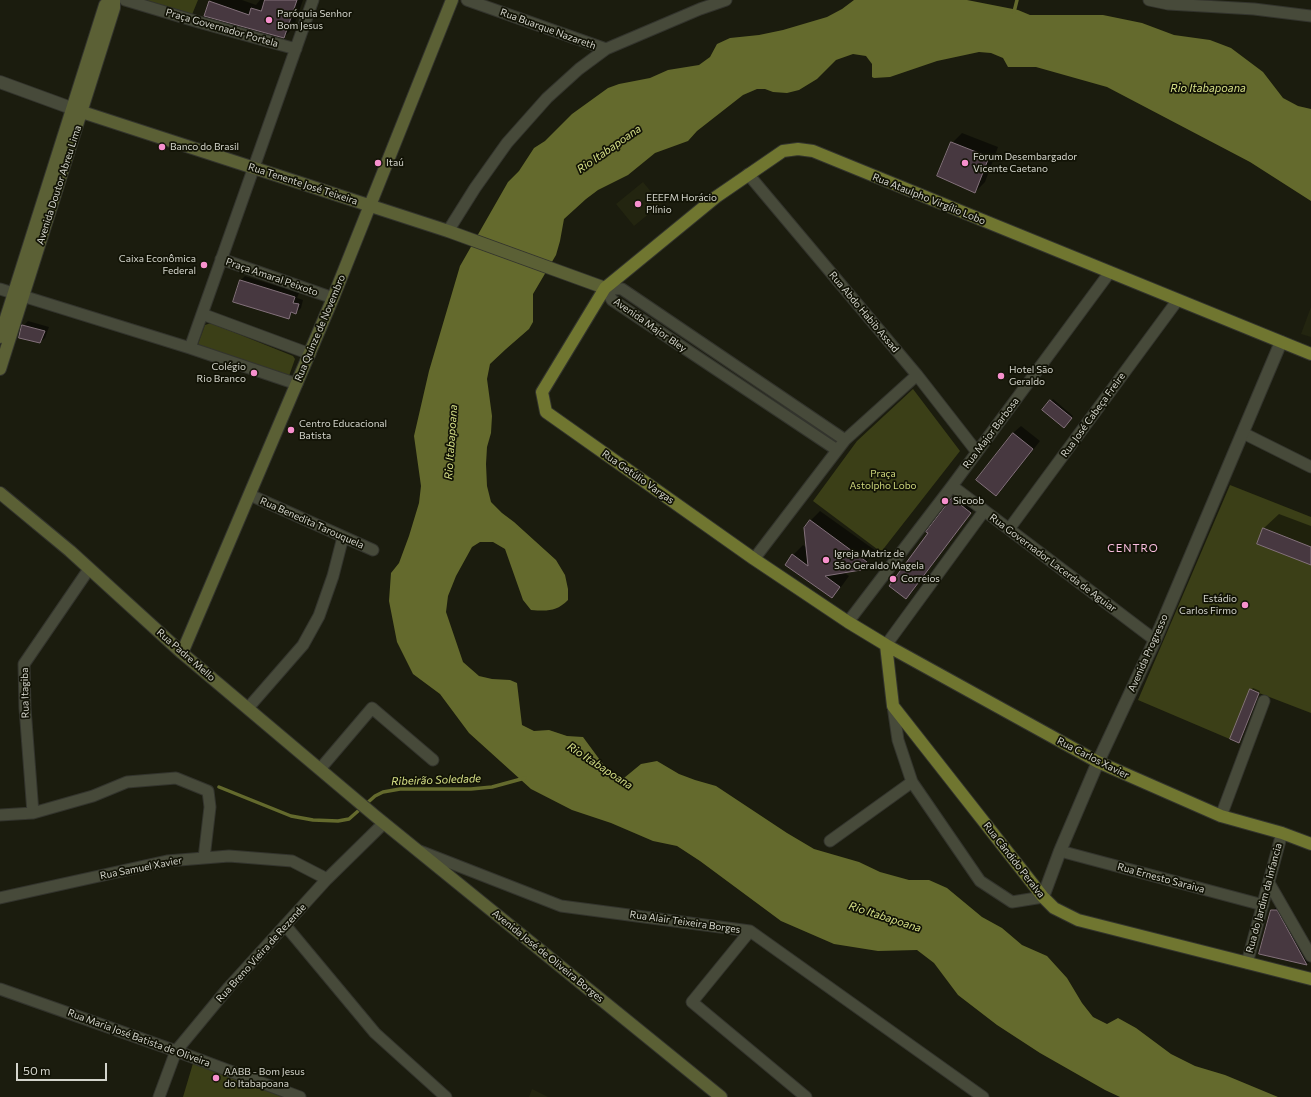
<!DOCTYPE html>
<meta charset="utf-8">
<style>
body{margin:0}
#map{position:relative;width:1311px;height:1097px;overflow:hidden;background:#1b1c0e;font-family:Commissioner,sans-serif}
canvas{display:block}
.scale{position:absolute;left:16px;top:1063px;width:91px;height:18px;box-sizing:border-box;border:2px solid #d4d5cc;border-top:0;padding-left:5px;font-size:12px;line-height:14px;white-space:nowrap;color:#d4d5cc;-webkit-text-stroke:3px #121306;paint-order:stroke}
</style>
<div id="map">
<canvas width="1311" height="1097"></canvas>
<div class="scale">50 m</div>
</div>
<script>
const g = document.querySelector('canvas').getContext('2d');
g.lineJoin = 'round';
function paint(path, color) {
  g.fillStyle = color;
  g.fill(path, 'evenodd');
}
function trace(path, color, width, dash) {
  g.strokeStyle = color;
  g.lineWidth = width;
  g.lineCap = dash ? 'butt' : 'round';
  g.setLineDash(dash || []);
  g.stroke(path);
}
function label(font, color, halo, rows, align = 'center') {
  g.font = font + ' Commissioner,sans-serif';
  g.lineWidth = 3.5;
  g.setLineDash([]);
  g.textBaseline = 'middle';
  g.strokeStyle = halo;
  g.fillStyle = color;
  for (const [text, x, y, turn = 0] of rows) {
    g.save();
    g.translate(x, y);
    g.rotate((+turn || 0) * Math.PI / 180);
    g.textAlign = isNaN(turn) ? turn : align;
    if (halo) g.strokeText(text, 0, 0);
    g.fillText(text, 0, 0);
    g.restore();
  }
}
const built = new Path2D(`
 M643,182L661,204L634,226L616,204Z
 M1311,307V337L1301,334Z
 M532,1089L548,1097H529Z`);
const green = new Path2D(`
 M138,0H198L191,17Z
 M211,323L293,356L295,359L289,376L200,346L198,344L205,325Z
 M913,389L960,451L881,552L813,501L857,441Z
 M1230,485L1311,517V713L1259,693L1239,743L1138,700Z
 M194,1060L292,1097H183Z`);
const water = new Path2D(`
 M854,0H967L1018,10L1030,15H1103L1142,23L1174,35L1210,40L1231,48L1263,72L1283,98L1298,106L1311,109V201L1250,162L1107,87L1036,67H1008L1003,58L991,53L979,52L937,61L890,77L874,78L872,77V64L866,56L853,54L836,60L817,79L799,90L787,93L773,92L765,89H757L743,95L697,131L688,141L655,153L628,175L598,190L586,199L564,219L560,241L556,255L533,294V322L529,329L506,349L490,364L487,379L492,416L491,433L487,447L486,464L487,486L491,502L502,513L514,522L556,560L565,575L568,589V600C556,612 547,611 531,610L523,600L505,549L493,542H480L472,547L456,576L448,596L446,612L463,662L479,676L492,679L510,680L517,683L522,725L534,731L549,730L567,736L583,737L608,771L624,778L641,764L657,761L679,774L695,780L716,786L787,833L814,849L859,862L880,872L909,880H929L947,888L982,917L1002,928L1022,945L1047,956L1067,978L1082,1003L1093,1017L1107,1024L1118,1018L1136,1028L1171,1054L1195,1066L1225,1075L1278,1097H1120L1105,1090L1040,1053L997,1025L958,995L934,963L917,950L878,951L834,944L781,921L700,861L677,846L653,841L611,823L572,810L531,789L469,733L440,694L413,674L397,642L389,601L391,573L399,563L409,536L419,503L421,486L414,436L429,371L460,266L508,182L519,171L534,148L545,141L572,114L608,88L619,84L650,78L668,70L699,65L710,57L717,44L730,38L759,35L783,30L827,17L842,9Z`);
const shadow = new Path2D(`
 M211,0H242L256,5L260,0H303L293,28L284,37L210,2Z
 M962,133L998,147L985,182L975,192L952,143Z
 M245,276L299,293L297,298L303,300L301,308L296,313L293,312L288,318L241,280Z
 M28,321L49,327L45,338L40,342L23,326Z
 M1053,399L1073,416L1066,424L1051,401Z
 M1021,426L1040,441L1004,487L996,494L1013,433Z
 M959,492L976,506L912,592L906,598L930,533L927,532Z
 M820,511L876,551L860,569L843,572L849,576L841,587L832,597L786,564L793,555L803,545L807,548L810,521Z
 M1279,514L1311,526V564L1264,528Z
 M1253,688L1260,691L1241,740L1238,742L1251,690Z
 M1277,906L1311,960L1307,964L1260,953L1272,911Z`);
const stream = new Path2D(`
 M1014,12L1017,0
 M219,787L291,816L313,820L338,821L349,819L375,796L383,792L400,789H471L492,787L525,778`);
const building = new Path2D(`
 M265,0H297L284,38L204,16L209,1L249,15L251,8L261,11Z
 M951,142L989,157L975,193L937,176Z
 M240,280L295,297L293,303L299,304L296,314L291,312L289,319L233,302Z
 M22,325L45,331L40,343L19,338Z
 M1050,400L1072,418L1064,428L1042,410Z
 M1013,433L1033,449L996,496L976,480Z
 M952,498L971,513L906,599L889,586L928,533L926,532Z
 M810,520L867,562L861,570L825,576L840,587L832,598L785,565L792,554L808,566L804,528Z
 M1263,528L1311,547V565L1257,544Z
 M1250,689L1259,693L1239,743L1230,739Z
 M1271,910H1277L1307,965L1259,954Z`);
const minor = new Path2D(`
 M125,0L195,21L296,49
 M467,0L606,49
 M1149,0L1168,4L1254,9L1311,16
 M748,174L917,375L977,452
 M448,231L475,188L507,143L547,98L579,69L606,49L700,9L726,0
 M221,259L333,298
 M605,288L622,289L845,440
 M605,288L612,300L837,450
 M0,289L190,348L297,384
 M202,314L310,354
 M190,348L313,0
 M1243,433L1311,467
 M952,486L1155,640
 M250,495L373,550
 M1009,529L1177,301
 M754,559L845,440L917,375
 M848,622L952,486L1110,272
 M886,645L984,511
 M893,706L898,740L912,782L980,881L1012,902L1043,897
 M248,708L303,645L319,616L333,576L343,537
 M320,769L372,708L433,760
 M33,813L25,708L24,664L89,569
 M0,815L33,813L93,796L127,782L176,778L208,791L210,807L204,858
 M1221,816L1264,701
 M830,841L912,782
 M420,851L561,906L750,931L983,1097
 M1060,851L1263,905
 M1269,883L1311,956
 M0,898L167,861L229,856L292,861L327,879
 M285,925L375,1033L446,1097
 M750,931L692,1002L806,1097
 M1247,963L1282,833
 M0,989L176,1051L300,1097
 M159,1097L176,1051L229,987L327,879L384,823`);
const tertiary = new Path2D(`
 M0,82L82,112
 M1043,897L1060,851L1098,762L1155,640L1281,342`);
const secondary = new Path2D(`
 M82,112L448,231L605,288
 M0,337L105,5L111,0
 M0,369L114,8V0
 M0,493L70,551L182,653L374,815L721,1097
 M182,653L333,298L452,0`);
const primary = new Path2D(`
 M1311,354L813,151L798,149L783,151L716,197L605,288L542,392L546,412L754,559L848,622L886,645L1098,762L1221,816L1282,833L1311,844
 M886,645L893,706L1043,897L1054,908L1078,920L1311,979`);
const markers = [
 [269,20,4,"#f790cd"],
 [162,147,4,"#f790cd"],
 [378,163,4,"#f790cd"],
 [965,163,4,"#f790cd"],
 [638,204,4,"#f790cd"],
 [204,265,4,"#f790cd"],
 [254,373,4,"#f790cd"],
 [1001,376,4,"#f790cd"],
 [291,430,4,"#f790cd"],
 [945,501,4,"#f790cd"],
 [826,560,4,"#f790cd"],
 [893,579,4,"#f790cd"],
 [1245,605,4,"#f790cd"],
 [216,1078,4,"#f790cd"]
];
const poiNames = [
 ["Paróquia Senhor",277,14],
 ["Bom Jesus",277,26],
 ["Banco do Brasil",170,147],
 ["Forum Desembargador",973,157],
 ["Vicente Caetano",973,169],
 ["Itaú",386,163],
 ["EEEFM Horácio",646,198],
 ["Plínio",646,210],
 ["Caixa Econômica",196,259,"right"],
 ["Federal",196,271,"right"],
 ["Colégio",246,367,"right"],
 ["Rio Branco",246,379,"right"],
 ["Hotel São",1009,370],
 ["Geraldo",1009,382],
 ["Centro Educacional",299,424],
 ["Batista",299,436],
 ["Sicoob",953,501],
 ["Igreja Matriz de",834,554],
 ["São Geraldo Magela",834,566],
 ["Correios",901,579],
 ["Estádio",1237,599,"right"],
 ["Carlos Firmo",1237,611,"right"],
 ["AABB - Bom Jesus",224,1072],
 ["do Itabapoana",224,1084]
];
const streetNames = [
 ["Praça Governador Portela",222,28,16],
 ["Rua Buarque Nazareth",548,29,20],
 ["Rua Tenente José Teixeira",303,184,18],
 ["Avenida Doutor Abreu Lima",59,185,-72],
 ["Rua Ataulpho Virgílio Lobo",929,199,22],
 ["Praça Amaral Peixoto",272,277,19],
 ["Rua Abdo Habib Assad",864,312,50],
 ["Avenida Major Bley",650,325,35],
 ["Rua Quinze de Novembro",320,328,-67],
 ["Rua José Cabeça Freire",1093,415,-54],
 ["Rua Major Barbosa",991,433,-53],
 ["Rua Getúlio Vargas",638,477,35],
 ["Rua Benedita Tarouquela",312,523,24],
 ["Rua Governador Lacerda de Aguiar",1053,563,37],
 ["Avenida Progresso",1148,653,-66],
 ["Rua Padre Mello",186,655,41],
 ["Rua Itagiba",25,693,-91],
 ["Rua Carlos Xavier",1093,758,27],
 ["Rua Cândido Peralva",1014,860,52],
 ["Rua Samuel Xavier",141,868,-11],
 ["Rua Ernesto Saraiva",1161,878,15],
 ["Rua do Jardim da Infancia",1264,898,-75],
 ["Rua Alair Teixeira Borges",685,922,8],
 ["Rua Breno Vieira de Rezende",261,953,-48],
 ["Avenida José de Oliveira Borges",548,956,39],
 ["Rua Maria José Batista de Oliveira",139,1038,20]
];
const parkNames = [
 ["Praça",883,474],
 ["Astolpho Lobo",883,486]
];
const waterNames = [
 ["Rio Itabapoana",1208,88],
 ["Rio Itabapoana",609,149,-35],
 ["Rio Itabapoana",451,442,-86],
 ["Rio Itabapoana",600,766,33],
 ["Ribeirão Soledade",436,780,-2],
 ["Rio Itabapoana",885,917,18]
];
const neighbourhoodNames = [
 ["CENTRO",1133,548]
];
paint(built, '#232510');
paint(green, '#3b3f17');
paint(water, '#646a2d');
paint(shadow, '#0007');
trace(stream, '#646a2d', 3.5);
paint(building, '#473840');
trace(building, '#83717b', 1);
trace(minor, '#33342d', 13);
trace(tertiary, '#33342d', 14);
trace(secondary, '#33342d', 14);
trace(primary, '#33342d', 14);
trace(minor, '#474a3a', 11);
trace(tertiary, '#474a3a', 12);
trace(secondary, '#5b6035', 12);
trace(primary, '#707630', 12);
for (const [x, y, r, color] of markers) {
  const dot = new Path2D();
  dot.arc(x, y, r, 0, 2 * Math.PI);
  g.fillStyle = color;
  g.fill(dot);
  trace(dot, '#121306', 1.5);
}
label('10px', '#d4d5cc', '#121306', poiNames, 'left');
label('10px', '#d4d5cc', '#121306', streetNames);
label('10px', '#ccd57b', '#121306', parkNames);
label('italic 11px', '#d7e187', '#121306', waterNames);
g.letterSpacing = '1px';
label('11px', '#fbbfe0', '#121306', neighbourhoodNames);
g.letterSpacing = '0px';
</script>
